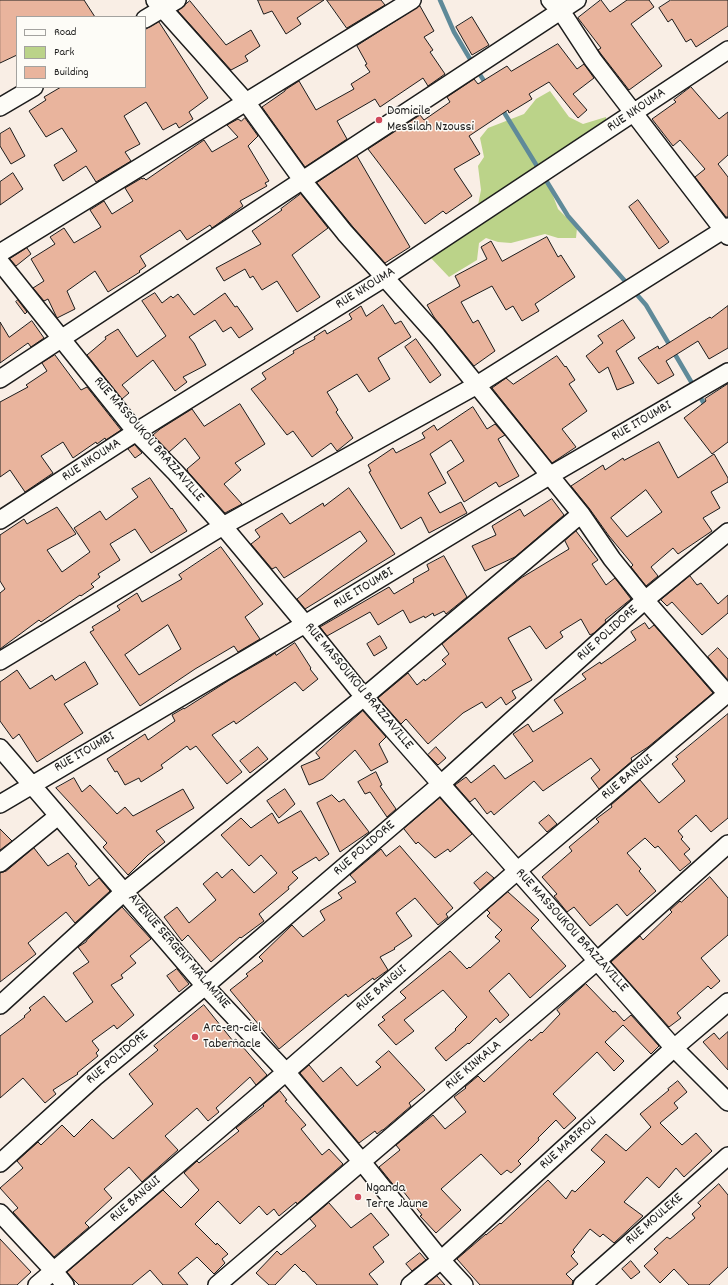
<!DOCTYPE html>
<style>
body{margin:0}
#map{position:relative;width:728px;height:1285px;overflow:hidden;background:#f9eee5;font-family:Dekko,sans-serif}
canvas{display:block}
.legend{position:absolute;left:16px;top:16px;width:130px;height:72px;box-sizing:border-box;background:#fdfcf7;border:1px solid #a3a29f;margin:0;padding:5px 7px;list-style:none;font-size:12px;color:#1c1c1c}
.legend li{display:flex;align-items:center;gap:8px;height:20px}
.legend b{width:20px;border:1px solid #a3a29f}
</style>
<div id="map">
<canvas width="728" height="1285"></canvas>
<ul class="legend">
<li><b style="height:5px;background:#fdfcf7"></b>Road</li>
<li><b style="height:11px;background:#bbd389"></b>Park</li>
<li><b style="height:11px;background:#e9b49d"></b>Building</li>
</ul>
</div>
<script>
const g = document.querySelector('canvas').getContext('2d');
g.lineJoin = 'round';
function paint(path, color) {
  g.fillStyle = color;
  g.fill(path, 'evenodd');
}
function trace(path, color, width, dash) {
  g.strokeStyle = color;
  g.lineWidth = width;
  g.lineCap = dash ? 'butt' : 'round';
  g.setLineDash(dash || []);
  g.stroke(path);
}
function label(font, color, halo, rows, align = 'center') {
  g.font = font + ' Dekko,sans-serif';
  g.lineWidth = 3;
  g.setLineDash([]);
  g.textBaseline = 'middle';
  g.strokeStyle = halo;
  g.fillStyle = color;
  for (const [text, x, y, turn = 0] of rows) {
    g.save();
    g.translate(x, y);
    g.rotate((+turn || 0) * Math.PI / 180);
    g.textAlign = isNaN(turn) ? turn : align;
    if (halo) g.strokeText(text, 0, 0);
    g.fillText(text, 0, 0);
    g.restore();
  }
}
const green = new Path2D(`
 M550,91L569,117L583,124L606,117V126L543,169L558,209L577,228L576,238H558L545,234L511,243L498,242L486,238L479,243L477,260L449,277L430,257L454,239L478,205L481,190L478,166L484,157L480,138L488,128L524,114L536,99Z`);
const stream = new Path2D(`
 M440,0L454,32L473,64
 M477,70L486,84
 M502,109L540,171
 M544,177L568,216L646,305L706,407`);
const building = new Path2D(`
 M0,0H84L95,17H17V55L0,63Z
 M258,0H324L297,18L301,24L286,34L272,11L264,14Z
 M327,0H381L385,5L347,28Z
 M601,0L610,12L627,0H649L654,7L631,24L662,66L629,90L601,54L598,50L601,48L578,18Z
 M671,0H728V26L696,47L691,39L686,42L672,19L668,22L659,8Z
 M190,1L226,45L251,30L260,46L245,56L248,61L231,70L178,11Z
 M420,6L434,31L424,37L433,50L430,52L445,74L428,86L423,78L380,107L375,99L337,121L347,139L305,167L262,107L285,91V90L299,81L316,110L354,89L351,84L370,72L365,65L367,64L357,46Z
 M472,17L489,45L472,55L456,27Z
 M159,22L208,98L189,112L193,119L179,128L176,123L163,130L146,102L124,116L140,144L125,152L131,161L96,182L86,166L63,181L54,165L77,151L62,128L46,137L29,111L46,100L44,97L61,87H145V30Z
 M558,44L577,69L584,64L594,78L573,94L587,110L578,118L549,82L529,94L532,99L509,113L508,110L469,136L480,154L454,169L472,196L446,214L443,211L425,224L368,149L420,115L424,120L450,102L447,97L474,79L478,84L507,66L511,71Z
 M691,87L719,119L728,112V155L718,164L728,177V217H726L695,177L705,169L680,140L673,146L652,119L676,102L674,100Z
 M245,118L258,136L248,146L269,181L265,183L267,186L240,201L243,206L212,228L210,225L187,240L180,230L140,256L146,266L139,271L140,272L108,292L95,271L67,291L75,309L57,318L48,299L44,301L33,288L44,281L31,259L55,244L50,237L64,228L74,243L101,227L90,210L104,201L112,214L133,201L125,188L142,178V179L144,178L146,180L204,140L212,152L238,137L227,125L238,119L241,121Z
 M10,128L25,156L11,164L0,146V134Z
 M357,156L410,247L385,263L353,227L317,183Z
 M13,173L23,189L0,205V182Z
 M301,194L328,228L292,255L320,297L297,312L277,281L262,290L253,276L250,278L245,269L224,281L216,268L261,244L252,231L282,210L281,209Z
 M638,200L669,242L659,249L629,207Z
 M547,237L558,257L561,255L575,277L535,304L539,311L522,321L513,306L506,310L492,286L461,302L473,323L478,320L495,351L474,366L434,317L427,305L460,286L455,276L487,259L481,247L491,241L502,261Z
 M27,248L31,254L16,266L10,259Z
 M155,293L162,303L171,296L173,298L178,294L194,315L225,293L235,307L237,306L253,329L239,338L231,327L223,332L215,320L189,337L194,343L206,365L183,377L187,382L175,391L153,360L122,385L129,393L122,399L87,355L106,339L105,337L118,329L137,357L166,336L142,301Z
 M18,300L27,312L25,314L16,302Z
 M383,305L395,324L401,321L411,337L378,358L390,379L369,392L357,374L327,392L338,410L336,412L353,438L337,451L331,443L312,457L293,431L287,435L251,389L266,379L262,373L294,353L293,351L315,339L314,337L325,330L327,334L352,319L349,314L361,306L366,316Z
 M728,306V348L709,359L698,341L666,361L674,375L658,384L638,358L658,346L659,349L710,317L711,318Z
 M623,320L635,338L616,351L634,383L617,390L608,367L599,373L586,356L603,343L598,336Z
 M32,321L44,338L31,347L28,343L0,363V322L9,337Z
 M416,339L441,375L430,383L405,347Z
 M55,355L81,390L87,387L121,430L106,440L105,438L97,444L96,442L73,458L63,442L41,456L53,473L25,492L10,470L0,477V402L28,387L26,385L47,371L42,363Z
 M557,356L565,367L566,366L575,380L569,384L587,411L562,429L576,447L552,463L492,388L506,378L513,384Z
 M728,384V442L712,454L684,418L706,401L705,399Z
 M240,404L265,444L235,463L241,470L224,484L242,504L225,513L188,472L187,469L200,458L185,438L169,452L153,435L160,429L192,409L204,426Z
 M473,407L487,429L495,424L505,435L498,439L519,476L499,487L496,482L464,502L447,472L464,461L451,440L430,454L446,483L428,493L440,513L461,502L467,513L429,533L421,517L401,529L369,472L371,471L368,465L393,448L396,453L425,438L422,433L434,425L437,430Z
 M659,442L678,478L714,454L728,478V482L711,492L720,508L703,518L712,531L678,554L673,548L651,567L658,576L646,586L631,567L633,565L609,536L589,508L571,486L603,465L605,470L623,458L624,460ZM646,490L662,512L627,537L611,518Z
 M135,445L142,453L135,458L128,449Z
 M150,478L171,509L172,508L187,531L151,553L135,529L110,544L120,560L98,574L100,577L91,584L94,587L81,596L80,595L41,622L39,620L0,649V593L5,589L0,581V535L24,519L27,524L57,507L76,534L47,550L62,572L90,552L74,528L100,511L106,520L138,497L132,489Z
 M349,488L395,554L305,609L297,599L367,541L360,531L284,578L276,567L272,569L251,544L260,537L255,530L282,513L290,524L323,503L324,506Z
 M552,499L564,515L515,557L485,571L472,546L496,535L492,526L520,509L524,516Z
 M576,531L598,560L592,564L606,585L615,578L631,599L605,620L606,622L594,633L590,635L581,619L560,632L563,637L546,649L530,626L508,638L532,680L512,691L516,698L506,705L501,697L486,708L482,702L463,713L428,744L406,719L401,724L378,698L408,673L417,685L424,679L425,681L446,664L442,660L449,654L442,644L521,578L569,549L565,541Z
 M221,547L263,604L245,617L260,639L238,652L234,646L195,669L140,706L90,632L94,630L92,627L120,610L117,606L137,593L142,602L182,579L179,575ZM168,625L181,649L139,675L125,655Z
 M444,556L467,597L446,614L444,611L434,616L433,613L425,618L424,616L410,623L403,610L378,625L370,612L327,636L320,627L389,587L394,594L414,582L413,579L429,570L427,565Z
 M690,576L697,585L701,583L718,604L728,595V613L702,635L672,602L667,606L661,600Z
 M645,623L649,629L654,625L713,693L648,747L631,758L632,761L599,789L591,778L600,770L591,758L543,791L534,781L494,815L491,811L487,814L475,798L470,802L455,785L466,777L471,783L494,765L505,779L533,761L513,734L528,724L533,732L563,713L554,700L586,679L582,674L600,662L601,664L636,640L631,632Z
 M380,636L387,648L374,656L367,644Z
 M295,643L311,668L310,669L318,679L303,691L295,682L236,724L234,721L212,735L242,772L227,784L196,746L190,750L187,746L161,765L163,768L141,782L139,778L125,785L117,771L115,772L107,759L145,734L148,740L175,721L172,715L184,708V709L231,679L271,656L275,653L276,655Z
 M718,648L728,659V680L708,657Z
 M85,662L98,684L64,704L83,733L37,762L19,734L13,739L0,721V682L17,670L30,689L52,675L55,680Z
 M363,711L386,737L379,744L388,762L371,771L355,750L323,779L309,785L301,766L320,758L316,753Z
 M728,714V818L711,832L696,815L678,831L683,837L681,839L690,849L684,854L691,862L680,871L658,846L655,848L645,838L627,853L641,869L639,871L656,891L627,916L617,904L590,926L574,907L567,912L554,896L557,894L542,877L572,851L569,847L599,822L596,819L612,807L611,805L640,780L659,803L685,781L672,764L678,759L676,757Z
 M258,747L268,759L250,773L240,761Z
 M436,747L446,758L438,765L428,755Z
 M376,772L382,785L380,786L396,809L387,817L370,792L365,794L358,782Z
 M74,778L82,792L90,785L117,814L125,807L133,816L183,789L194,808L156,831L165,842L148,855L128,875L103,847L107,843L56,788Z
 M285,789L295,804L279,818L267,801Z
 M332,795L339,802L344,799L369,832L340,852L317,803Z
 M440,798L472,834L450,852L448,849L435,858L418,842L416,844L404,829Z
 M301,811L329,854L319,861L316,857L292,872L298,878L288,887L289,889L259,914L264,921L241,938L240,937L211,962L188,935L182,941L164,917L177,907L189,923L216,900L203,884L217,872L222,878L232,869L254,893L277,873L261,855L249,866L221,835L241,818L251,828L272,813L278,823Z
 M549,815L557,824L547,832L539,823Z
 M0,829L12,841L0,850Z
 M400,846L453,908L446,914L448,917L438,925L415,898L396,913L412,936L394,948L395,949L380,957L388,970L374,980L373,978L348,997L346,994L279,1049L230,990L248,976L246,974L263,961L259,957L292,925L303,937L325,920L320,911L342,898L338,893L356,882L350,875L381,849L386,856Z
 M34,848L48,866L68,853L77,864L75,866L89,886L99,878L110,891L75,923L66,912L28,943L36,954L0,982V873L6,871Z
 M487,872L494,878L480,890L474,883Z
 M710,877L728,898V935L701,958L720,981L711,989L708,986L677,1013L681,1018L669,1027L611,962L640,936L643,940L672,912L670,910L680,901L681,902Z
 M508,892L539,920L531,928L566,966L530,998L509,973L489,991L509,1015L500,1023L496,1018L469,1044L468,1043L446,1061L435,1048L456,1030L455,1029L467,1017L443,990L404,1020L414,1031L396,1045L378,1025L385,1020L382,1017L406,998L400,992L450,951L467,969L469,967L470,968L500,941L495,937L502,930L487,916L490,913L487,910Z
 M122,907L151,939L130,956L136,963L121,975L123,978L111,985L134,1015L117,1029L114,1025L92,1041L99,1050L96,1053L98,1056L77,1073L78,1074L53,1090L56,1094L45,1103L23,1078L0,1098V1036L25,1017L24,1016L31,1010L29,1008L44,996L66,1022L93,1002L73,973L89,962L78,947L86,942L87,940Z
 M177,969L189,984L179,992L167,976Z
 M586,984L613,1012L615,1011L624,1021L631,1015L659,1046L651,1054L623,1025L605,1042L624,1061L614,1071L597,1052L553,1094L576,1118L564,1129L556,1120L538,1138L539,1140L518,1161L521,1164L511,1173L507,1170L501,1175L481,1154L441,1189L461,1210L436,1233L420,1216L422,1215L399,1186L396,1188L379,1167L400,1150L396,1145L433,1115L445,1129L466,1112L454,1097L466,1088L465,1087L478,1076L484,1082L530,1039L531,1041L541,1032L542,1033L560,1014L557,1010Z
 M204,1005L233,1041L236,1039L267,1075L256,1085L250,1077L216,1108L219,1112L208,1121L197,1108L165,1136L178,1150L142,1182L129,1167L104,1189L112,1198L85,1223L89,1227L54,1257L13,1212L18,1208L0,1188L23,1168L17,1161L38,1142L41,1145L62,1125L74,1137L92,1119L113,1139L153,1104L129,1074L158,1050L154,1046Z
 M728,1032V1070L703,1042L714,1033L719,1039Z
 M389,1051L425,1090L409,1103L411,1106L383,1130H382L377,1134L375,1131L359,1143L300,1073L309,1065L323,1082L341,1067L357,1086L381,1067L376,1062Z
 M678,1081L687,1092L674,1103L678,1108L660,1123L682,1145L696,1133L712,1151L684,1177L676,1168L659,1188L647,1177L624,1202L643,1216L614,1243L603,1234L600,1237L590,1229L573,1250L575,1252L571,1256L578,1264L566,1274L573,1281L572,1285H480L457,1259L486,1234V1235L500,1223L501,1224L548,1180L566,1199L572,1190L575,1192L605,1162L591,1150L606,1134L626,1151L651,1127L640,1114L669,1090L668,1089Z
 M280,1091L287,1100L285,1101L306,1125L301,1129L322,1155L329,1149L343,1164L297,1204L296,1202L279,1216L274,1209L267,1215L259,1206L240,1224L218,1201L195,1224L216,1245L217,1243L228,1254L222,1259L225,1263L214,1274L197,1257L178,1273L188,1285H163L150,1270L132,1285H79L73,1279L67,1272L163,1190L181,1208L199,1190L184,1173L197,1161L199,1163L239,1131L236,1128L264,1106L263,1105Z
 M719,1184L728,1195V1267L709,1285H689L674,1269L660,1283L644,1266L658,1253L654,1249L667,1237L670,1239L695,1218L692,1214L701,1206L698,1203Z
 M329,1203L351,1228L371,1213L389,1235L373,1247L384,1262L369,1274L378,1285H317L304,1271L303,1272L295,1264L275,1285H269L256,1273L277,1251L281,1255L316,1226L310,1219Z
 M0,1239L31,1272L17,1285H0Z
 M420,1253L426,1260L412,1271L406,1264Z
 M631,1261L640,1272L631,1279L622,1269Z
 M437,1276L445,1285H426Z`);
const minor = new Path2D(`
 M155,0L246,102L303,181L345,233L437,336L581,514L612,559L645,600L728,695
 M550,0L561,11L593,60L728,236
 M145,19L177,0
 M0,107L34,87
 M0,253L412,0
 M0,262L136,432L176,473L223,526L305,624L364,697L674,1048L728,1102
 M0,379L577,0
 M0,520L136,432L384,278L728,50
 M0,661L223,526L477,385L728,227
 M0,748L205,986L286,1072L362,1162L441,1260L464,1285
 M0,804L305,624L549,476L728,372
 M0,863L58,816
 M0,1005L125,891L364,697L581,514
 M0,1163L95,1077L205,986L441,784L645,600L728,532
 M0,1213L53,1270L65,1285
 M37,1285L286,1072L517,871L728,693
 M217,1285L597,961L728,844
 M410,1285L441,1260L674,1048L728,1002
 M582,1285L728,1156`);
const markers = [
 [379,120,4,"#d1495b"],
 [195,1037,4,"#d1495b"],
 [358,1197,4,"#d1495b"]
];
const streetNames = [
 ["RUE NKOUMA",637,111,-34],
 ["RUE NKOUMA",366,289,-32],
 ["RUE ITOUMBI",642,422,-30],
 ["RUE MASSOUKOU BRAZZAVILLE",148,440,49],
 ["RUE NKOUMA",92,461,-33],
 ["RUE ITOUMBI",364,589,-31],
 ["RUE POLIDORE",608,634,-42],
 ["RUE MASSOUKOU BRAZZAVILLE",358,687,50],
 ["RUE ITOUMBI",85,753,-30],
 ["RUE BANGUI",628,778,-40],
 ["RUE POLIDORE",365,849,-41],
 ["RUE MASSOUKOU BRAZZAVILLE",571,931,48],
 ["AVENUE SERGENT MALAMINE",178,952,49],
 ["RUE BANGUI",382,989,-41],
 ["RUE POLIDORE",118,1058,-40],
 ["RUE KINKALA",474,1066,-40],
 ["RUE MABIROU",569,1144,-42],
 ["RUE BANGUI",136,1200,-41],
 ["RUE MOULEKE",655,1220,-41]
];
const poiNames = [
 ["Domicile",387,112],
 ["Messilah Nzoussi",387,128],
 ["Arc-en-ciel",203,1029],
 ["Tabernacle",203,1045],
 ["Nganda",366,1189],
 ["Terre Jaune",366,1205]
];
paint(green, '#bbd389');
trace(stream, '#5f8a99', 4.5);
paint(building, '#e9b49d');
trace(building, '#1c1c1c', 1);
trace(minor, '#1c1c1c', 20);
trace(minor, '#fdfcf7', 17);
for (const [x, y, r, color] of markers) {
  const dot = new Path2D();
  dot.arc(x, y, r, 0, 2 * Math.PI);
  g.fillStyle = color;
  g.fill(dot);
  trace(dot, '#fdfcf7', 1.5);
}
label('14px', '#1c1c1c', '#fdfcf7', streetNames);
label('14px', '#1c1c1c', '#fdfcf7', poiNames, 'left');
</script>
